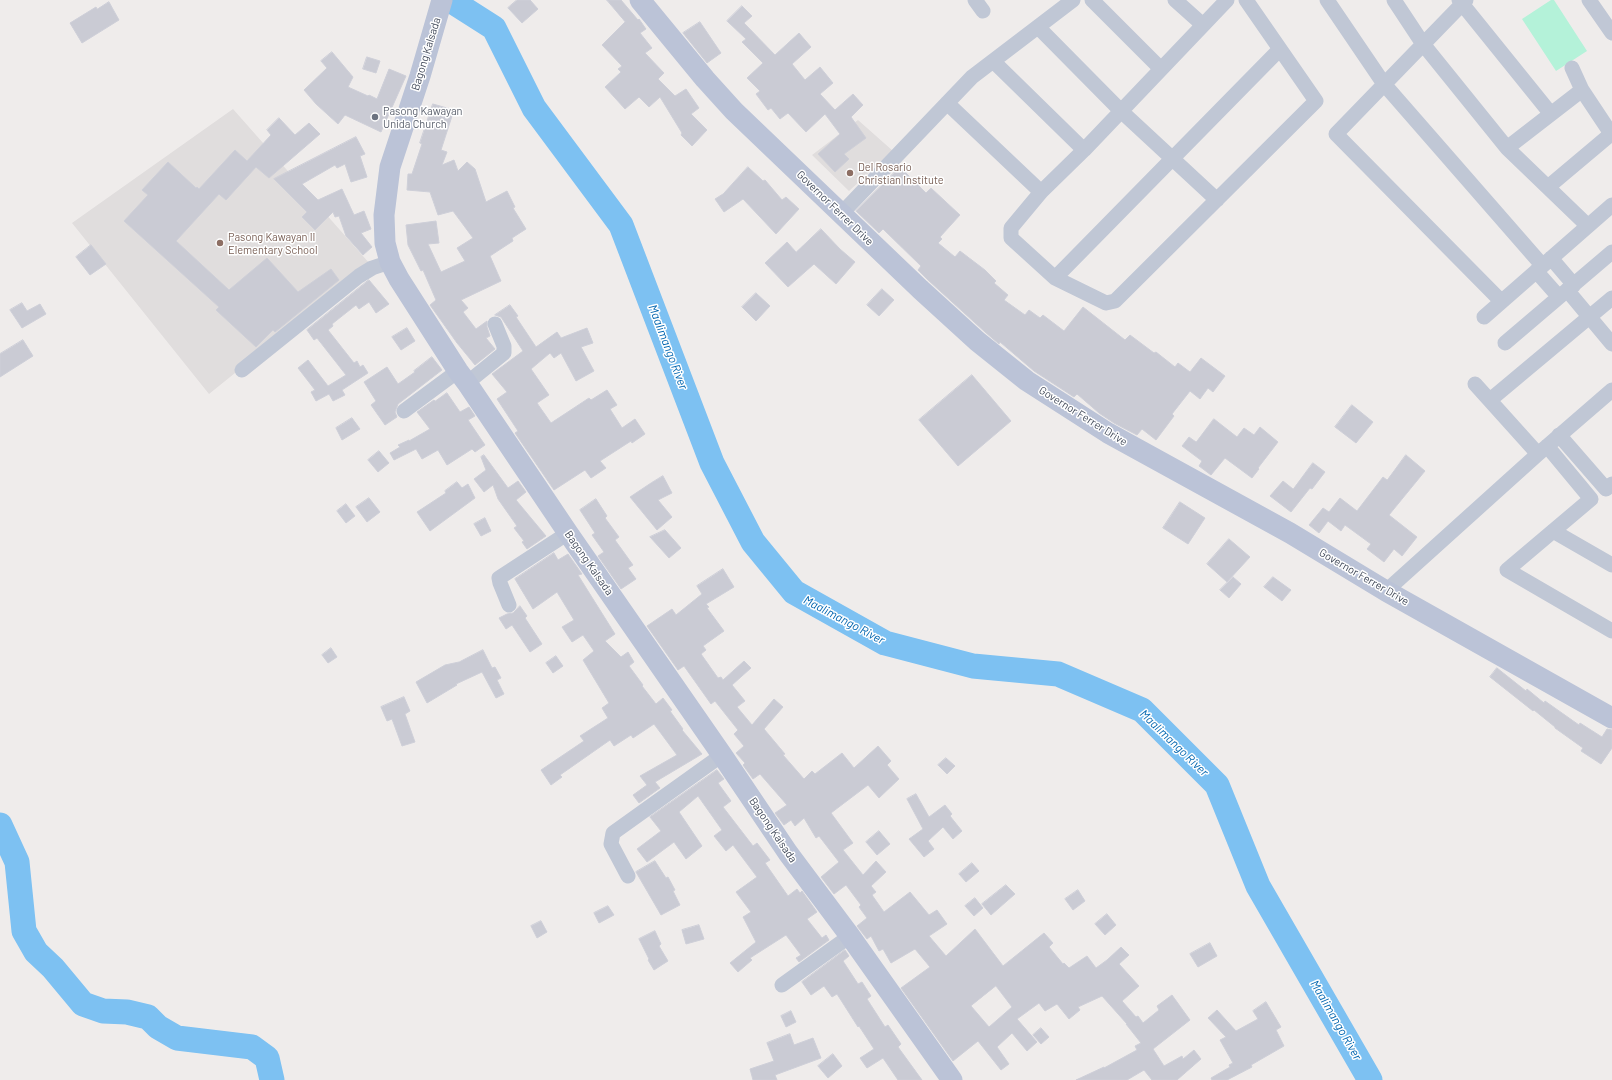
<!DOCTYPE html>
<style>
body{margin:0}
canvas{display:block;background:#efeceb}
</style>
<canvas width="1612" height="1080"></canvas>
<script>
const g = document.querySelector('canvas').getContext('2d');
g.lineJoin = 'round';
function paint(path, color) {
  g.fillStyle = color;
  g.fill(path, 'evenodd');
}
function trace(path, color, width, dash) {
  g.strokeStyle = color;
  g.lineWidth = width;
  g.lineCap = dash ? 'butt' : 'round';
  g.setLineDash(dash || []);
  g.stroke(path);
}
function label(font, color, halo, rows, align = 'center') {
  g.font = font + ' Barlow,sans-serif';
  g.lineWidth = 3;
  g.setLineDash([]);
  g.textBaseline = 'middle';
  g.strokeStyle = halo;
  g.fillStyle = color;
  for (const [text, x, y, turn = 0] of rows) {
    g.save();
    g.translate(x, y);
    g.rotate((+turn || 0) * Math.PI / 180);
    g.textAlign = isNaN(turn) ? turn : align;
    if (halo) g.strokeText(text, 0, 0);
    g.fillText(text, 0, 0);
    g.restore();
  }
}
const education = new Path2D(`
 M233,109L370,264L209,394L72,223Z
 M858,120L893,151L849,191L812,155Z`);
const green = new Path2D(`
 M1551,0H1554L1587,51L1556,71L1522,19Z`);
const river = new Path2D(`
 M450,0L494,28L534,108L621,225L712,463L753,542L794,592L885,643L973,666L1058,674L1142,710L1217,785L1258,886L1370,1080
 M0,825L17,862L24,931L36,952L53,968L83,1004L103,1011L127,1012L148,1017L158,1027L177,1038L252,1047L267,1058L272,1080`);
const building = new Path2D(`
 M517,0H530L538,9L522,23L508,8Z
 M607,0H621L638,20L639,19L646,29L640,33L652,48L645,53L664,73L658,79L675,96L686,89L699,108L691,114L707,130L692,146L681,135L682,133L660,97L649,107L639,97L625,109L605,87L621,72L618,69L622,66L602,45L625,22Z
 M109,2L119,20L82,43L70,23L96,7L97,9Z
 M742,6L752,16L744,23L775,55L799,33L811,47L792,64L805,80L820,67L833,83L820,94L835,110L853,94L863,105L851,117L866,138L844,154L849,159L835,172L818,154L840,134L825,114L806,132L788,113L780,119L771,108L768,110L756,94L760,91L747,78L763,63L742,42L746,39L727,21Z
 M700,22L721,53L707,63L683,33Z
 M332,52L353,77L348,87L368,96L369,95L377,99L389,69L406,76L381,132L345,115L338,124L316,104L304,90L327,68L321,61Z
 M367,57L380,61L376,73L363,69Z
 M433,104L454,110L441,150L447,152L442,165L454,160L458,171L467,162L475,169L486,202L507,191L515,207L513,208L526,229L512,238L513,241L490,256L501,281L461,300L468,308L463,312L476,329L487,321V327L490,336L486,338L495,349L475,365L457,343L430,305L436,300L423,270L421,271L408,245L406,225L436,221L439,243L428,244L441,272L465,261L457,248L473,238L453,211L438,215L430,192L407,190L408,174H412L422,144L420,143Z
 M279,118L295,135L309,123L320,134L269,178L256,167L226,200L219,194L176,241L229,290L267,258L298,292L331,269L339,280L275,332L273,330L256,347L216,310L219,307L124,221L148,195L142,190L168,162L196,188L197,187L199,189L235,150L247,161L271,135L267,130Z
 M356,137L365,154L360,156L367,177L351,182L345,164L337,168L335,165L302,184L318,200L342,189L354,215L364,211L371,229L361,233L372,247L363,255L346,236L339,216L335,217L333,212L315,230L302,217L307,212L274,179Z
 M748,167L763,181L765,180L782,200L786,197L799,209L776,234L743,199L724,212L715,199L723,194Z
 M900,167L926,193L931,188L960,215L940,237L942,239L938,243L955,257L960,251L985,270L996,281L994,283L1008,295L1004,300L1025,315L1029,310L1040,318L1043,315L1064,331L1083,307L1125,340L1130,335L1154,353L1156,352L1175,367L1178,363L1190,372L1201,358L1225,376L1213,392L1208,388L1200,399L1190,391L1172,414L1174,416L1156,440L1142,429L1137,435L1114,423L1099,413L1077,394L1074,397L1034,371L1000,342L999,344L985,332L928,280L918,270L921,266L883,229L879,233L856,211Z
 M821,229L840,249L855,262L836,284L814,264L788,287L765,263L787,242L796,252Z
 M91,245L106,264L90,275L76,257Z
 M369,280L389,304L376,313L369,302L359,309L356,305L332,324L333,326L328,330L354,363L357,361L360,367L363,365L368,373L342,390L345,395L333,401L329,394L316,401L311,392L315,390L298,368L308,360L328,386L346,375L317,338L314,340L307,330Z
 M882,289L894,300L879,316L867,305Z
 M756,293L770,306L756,321L742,307Z
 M22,303L27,311L40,304L46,314L22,328L10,310Z
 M510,305L518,316L516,317L536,347L557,332L561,338L587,328L593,343L581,347L594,371L576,381L561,353L554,358L550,353L531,369L549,395L537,403L551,423L589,398L591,400L607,390L617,405L610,409L622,428L635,419L645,434L632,443L631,441L600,461L606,468L591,478L585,470L554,490L515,433L518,431L497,399L507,392L492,374L523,351L501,317L495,315Z
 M407,328L415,341L401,350L392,337Z
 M23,340L33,356L0,377V354Z
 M432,357L442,370L398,404L395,412L397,417L385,425L371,405L376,401L364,382L387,367L398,384L415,372L414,371Z
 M972,375L1011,421L958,466L919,420Z
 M447,393L460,412L469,407L475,416L468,420L485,445L475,452L472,449L447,465L438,450L422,459L416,449L394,460L390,453L400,447L398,445L409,440V441L430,429L417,412L434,400L435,401Z
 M1352,405L1373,422L1356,443L1335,427Z
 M352,418L360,429L342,440L336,428Z
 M1214,419L1237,437L1244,428L1254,435L1260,427L1278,442L1258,468L1259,469L1252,478L1225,458L1211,475L1199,466L1202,461L1182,446L1189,437L1196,442Z
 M379,451L389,463L378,472L368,460Z
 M484,455L508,488L518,481L526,492L516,500L546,536L527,549L522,542L524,541L514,528L517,526L498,499L493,485L484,492L474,479L486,470L481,457Z
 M1406,455L1425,471L1389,515L1417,537L1402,556L1394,549L1384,562L1367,549L1371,544L1345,525L1341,531L1328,521L1319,533L1309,525L1323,508L1329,512L1340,498L1357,511L1383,477L1387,480Z
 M1313,463L1325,472L1312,489L1310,488L1291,512L1270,496L1283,481L1293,489Z
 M663,476L672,493L658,500L672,517L657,530L630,497L651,483Z
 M457,482L462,488L468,484L475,498L430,531L417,512L446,493L445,491Z
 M369,498L380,512L367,522L356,507Z
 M596,499L607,516L605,518L619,537L615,540L633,565L628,568L636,579L621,589L598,556L604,552L592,535L595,533L580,510Z
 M1180,502L1205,518L1188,544L1163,528Z
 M346,504L355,516L346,523L337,511Z
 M485,518L491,531L481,536L474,524Z
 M665,530L681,548L669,558L650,537Z
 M1229,539L1250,557L1227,582L1207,564Z
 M554,553L558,560L568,554L582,574L578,575L615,634L605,641L621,657L628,652L634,662L629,666L643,685L642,686L656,704L663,698L672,710L670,711L683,729L682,730L702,754L655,782L660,788L639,803L633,795L647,785L640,776L677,755L654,724L633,738L631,735L614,746L610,740L560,775L562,777L551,785L541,770L584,741L580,736L608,718L602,708L609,703L583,660L594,651L583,635L572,642L562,627L574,620L557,592L533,609L515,579Z
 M723,569L734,587L706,604L709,607L707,608L724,631L703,646L706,650L701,654L718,678L721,677L723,680L744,661L751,668L732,685L745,701L737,707L752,725L774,699L783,707L764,729L785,754L783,755L804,779L812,771L815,774L842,753L854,768L878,746L891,761L887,765L899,779L879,798L868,785L831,813L853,843L843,850L863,875L876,861L886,872L871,886L876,892L872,895L884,912L910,892L929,915L937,910L947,924L929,936L946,956L975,929L1003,966L1044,933L1053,943L1049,947L1063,964L1064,963L1069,968L1087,956L1096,968L1107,960L1121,947L1129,955L1119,964L1139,986L1122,1001L1136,1017L1138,1016L1143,1023L1159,1010L1157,1006L1172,995L1190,1020L1153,1049L1164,1066L1182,1056L1183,1059L1194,1050L1201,1059L1177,1080H1152L1144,1070L1127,1080H1076L1104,1067V1068L1137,1050L1135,1046L1141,1043L1126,1024H1127L1102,996L1078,1007L1080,1010L1069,1019L1057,1004L1045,1011L1039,1003L1017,1019L1037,1042L1027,1051L1012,1033L997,1047L1009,1064L1001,1070L978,1041L953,1061L901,988L930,967L915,949L891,963L883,949L879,951L871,936L867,939L857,926L867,918L859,907L861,905L846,885L834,894L821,877L839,862L819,836L816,838L804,818L795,826L791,820L784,825L775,813L787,805L760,774L753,779L743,765L745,763L736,753L744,746L734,734L738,730L715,701L711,704L684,666L678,670L647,626L672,609L676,615L702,594L697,586ZM996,986L1012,1007L989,1027L971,1006Z
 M1233,577L1241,584L1229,598L1220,590Z
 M1273,577L1291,590L1282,601L1264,587Z
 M520,606L527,616L525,618L542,644L530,652L512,625L506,629L499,618L507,614L513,613Z
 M331,648L337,657L328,663L322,655Z
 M483,650L492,668L495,667L501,678L497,680L504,694L496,698L482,672L456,684L457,685L427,703L416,682L445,665L459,662Z
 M556,656L563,666L553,673L546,663Z
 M1497,668L1526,691L1527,689L1544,703L1545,701L1579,725L1580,723L1602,737L1607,729L1612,730V748L1601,764L1581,751L1583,748L1555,728V727L1534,710L1533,711L1490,677Z
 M404,697L410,711L405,714L415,742L402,746L392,719L387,721L381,707Z
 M946,758L955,766L947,774L938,765Z
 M717,770L724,779L718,783L731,801L723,807L753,846L757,843L770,860L765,863L788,896L797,889L800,893L802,891L817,912L807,919L822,938L826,935L829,940L799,962L796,958L801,955L786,935L750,958L752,960L738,972L730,963L756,942L743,917L751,912L736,892L757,877L733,845L726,851L714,836L722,830L698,796L679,812L702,846L686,859L674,842L647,862L637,849L661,831L650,817Z
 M916,794L929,817L945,805L952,814L950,816L962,831L953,839L943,827L928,841L934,849L924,857L909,839L923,829L907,799Z
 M879,831L890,844L877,855L866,842Z
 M655,861L666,878L668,877L675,890L673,891L680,905L661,915L636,872Z
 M972,863L979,871L966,882L959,874Z
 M1006,885L1015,894L991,915L982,904Z
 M1078,890L1085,901L1073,910L1065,899Z
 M975,898L983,908L974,916L965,906Z
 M608,906L614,915L599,923L594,913Z
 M1107,914L1116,925L1105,935L1095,924Z
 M541,921L547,932L537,938L531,926Z
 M699,925L704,939L686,944L682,930Z
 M655,931L661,944L659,946L668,961L654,970L648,960L649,959L639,939Z
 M1210,943L1217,956L1198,967L1190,954Z
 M845,950L849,956L843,961L858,984L862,982L871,996L867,999L885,1027L888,1025L901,1044L898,1047L922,1080H898L883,1058L867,1068L860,1058L874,1049L859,1026L858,1027L837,994L832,997L824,986L811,995L802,982Z
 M1266,1002L1281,1027L1276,1030L1284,1046L1251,1065L1252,1067L1227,1080H1212L1211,1078L1230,1067L1229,1065L1233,1063L1220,1040L1226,1037L1208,1018L1217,1010L1236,1031L1258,1019L1253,1011Z
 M791,1011L796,1022L786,1027L781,1016Z
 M1041,1028L1049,1037L1041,1044L1033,1035Z
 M790,1034L794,1045L813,1038L821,1058L775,1075L777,1080H753L750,1069L774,1061L767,1043Z
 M833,1054L842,1066L828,1078L818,1066Z`);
const street = new Path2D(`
 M975,0L983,11
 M1092,0L1161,69
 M1175,0L1203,25
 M1227,0L1084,150L1041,192L1011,228V238L1055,278L1106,303L1115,301L1316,101L1246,0
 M1327,0L1384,84L1542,265
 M1394,0L1423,44L1507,148L1588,226
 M1459,0L1551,114
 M1466,0L1336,134L1501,301
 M1589,0L1612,33
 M1038,27L1121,111L1217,200
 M993,61L1084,150
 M1572,68L1582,90
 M947,103L1041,192
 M1507,148L1582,90L1612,135
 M1548,187L1611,134
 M841,214L972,77L1073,0
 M1551,258L1574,285
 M1536,271L1559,297
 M1055,278L1280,49
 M1567,290L1612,344
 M1484,317L1612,205
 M1505,343L1612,252
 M242,370L359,276L372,268L390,262
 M467,383L504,353V346L495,324
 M1475,384L1538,454
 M1490,400L1612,298
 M404,411L458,371
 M1559,435L1606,489L1612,484
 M1547,446L1591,499L1507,570L1612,631
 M1553,531L1612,565
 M1386,591L1538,454L1612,390
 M509,605L500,583L499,578L568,533
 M628,876L611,844L613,833L722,755
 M782,985L850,936`);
const secondary = new Path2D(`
 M442,0L420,76L390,167L384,215L385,243L390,262L399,279L458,371L467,383L568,533L722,755L788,853L850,936L952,1080
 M640,0L705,79L734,111L920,289L977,341L1027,381L1108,433L1290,533L1386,591L1612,718`);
const markers = [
 [375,117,4,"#6b7280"],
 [850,173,4,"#8d6e63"],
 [220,243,4,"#8d6e63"]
];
const streetNames = [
 ["Bagong Kalsada",426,54,-73],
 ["Governor Ferrer Drive",835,208,44],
 ["Governor Ferrer Drive",1083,416,32],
 ["Bagong Kalsada",589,563,55],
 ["Governor Ferrer Drive",1364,577,30],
 ["Bagong Kalsada",773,830,56]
];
const worshipNames = [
 ["Pasong Kawayan",383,111],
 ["Unida Church",383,124]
];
const educationNames = [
 ["Del Rosario",858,167],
 ["Christian Institute",858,180],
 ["Pasong Kawayan II",228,237],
 ["Elementary School",228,250]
];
const waterNames = [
 ["Maalimango River",668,347,69],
 ["Maalimango River",844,620,28],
 ["Maalimango River",1174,743,44],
 ["Maalimango River",1336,1020,60]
];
paint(education, '#e0dddd');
paint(green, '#b4f2d9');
trace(river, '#7dc1f2', 25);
paint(building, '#cacbd4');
trace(building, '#cecfd8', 1);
trace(street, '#c0c7d5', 15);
trace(secondary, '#bbc3d7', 21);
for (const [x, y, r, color] of markers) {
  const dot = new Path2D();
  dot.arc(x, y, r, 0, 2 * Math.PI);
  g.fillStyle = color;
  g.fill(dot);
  trace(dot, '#fff', 1.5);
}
label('11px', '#424a5a', '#fff', streetNames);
label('11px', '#5b616d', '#fff', worshipNames, 'left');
label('11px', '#785e54', '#fff', educationNames, 'left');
label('italic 12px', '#0165af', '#fff', waterNames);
</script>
